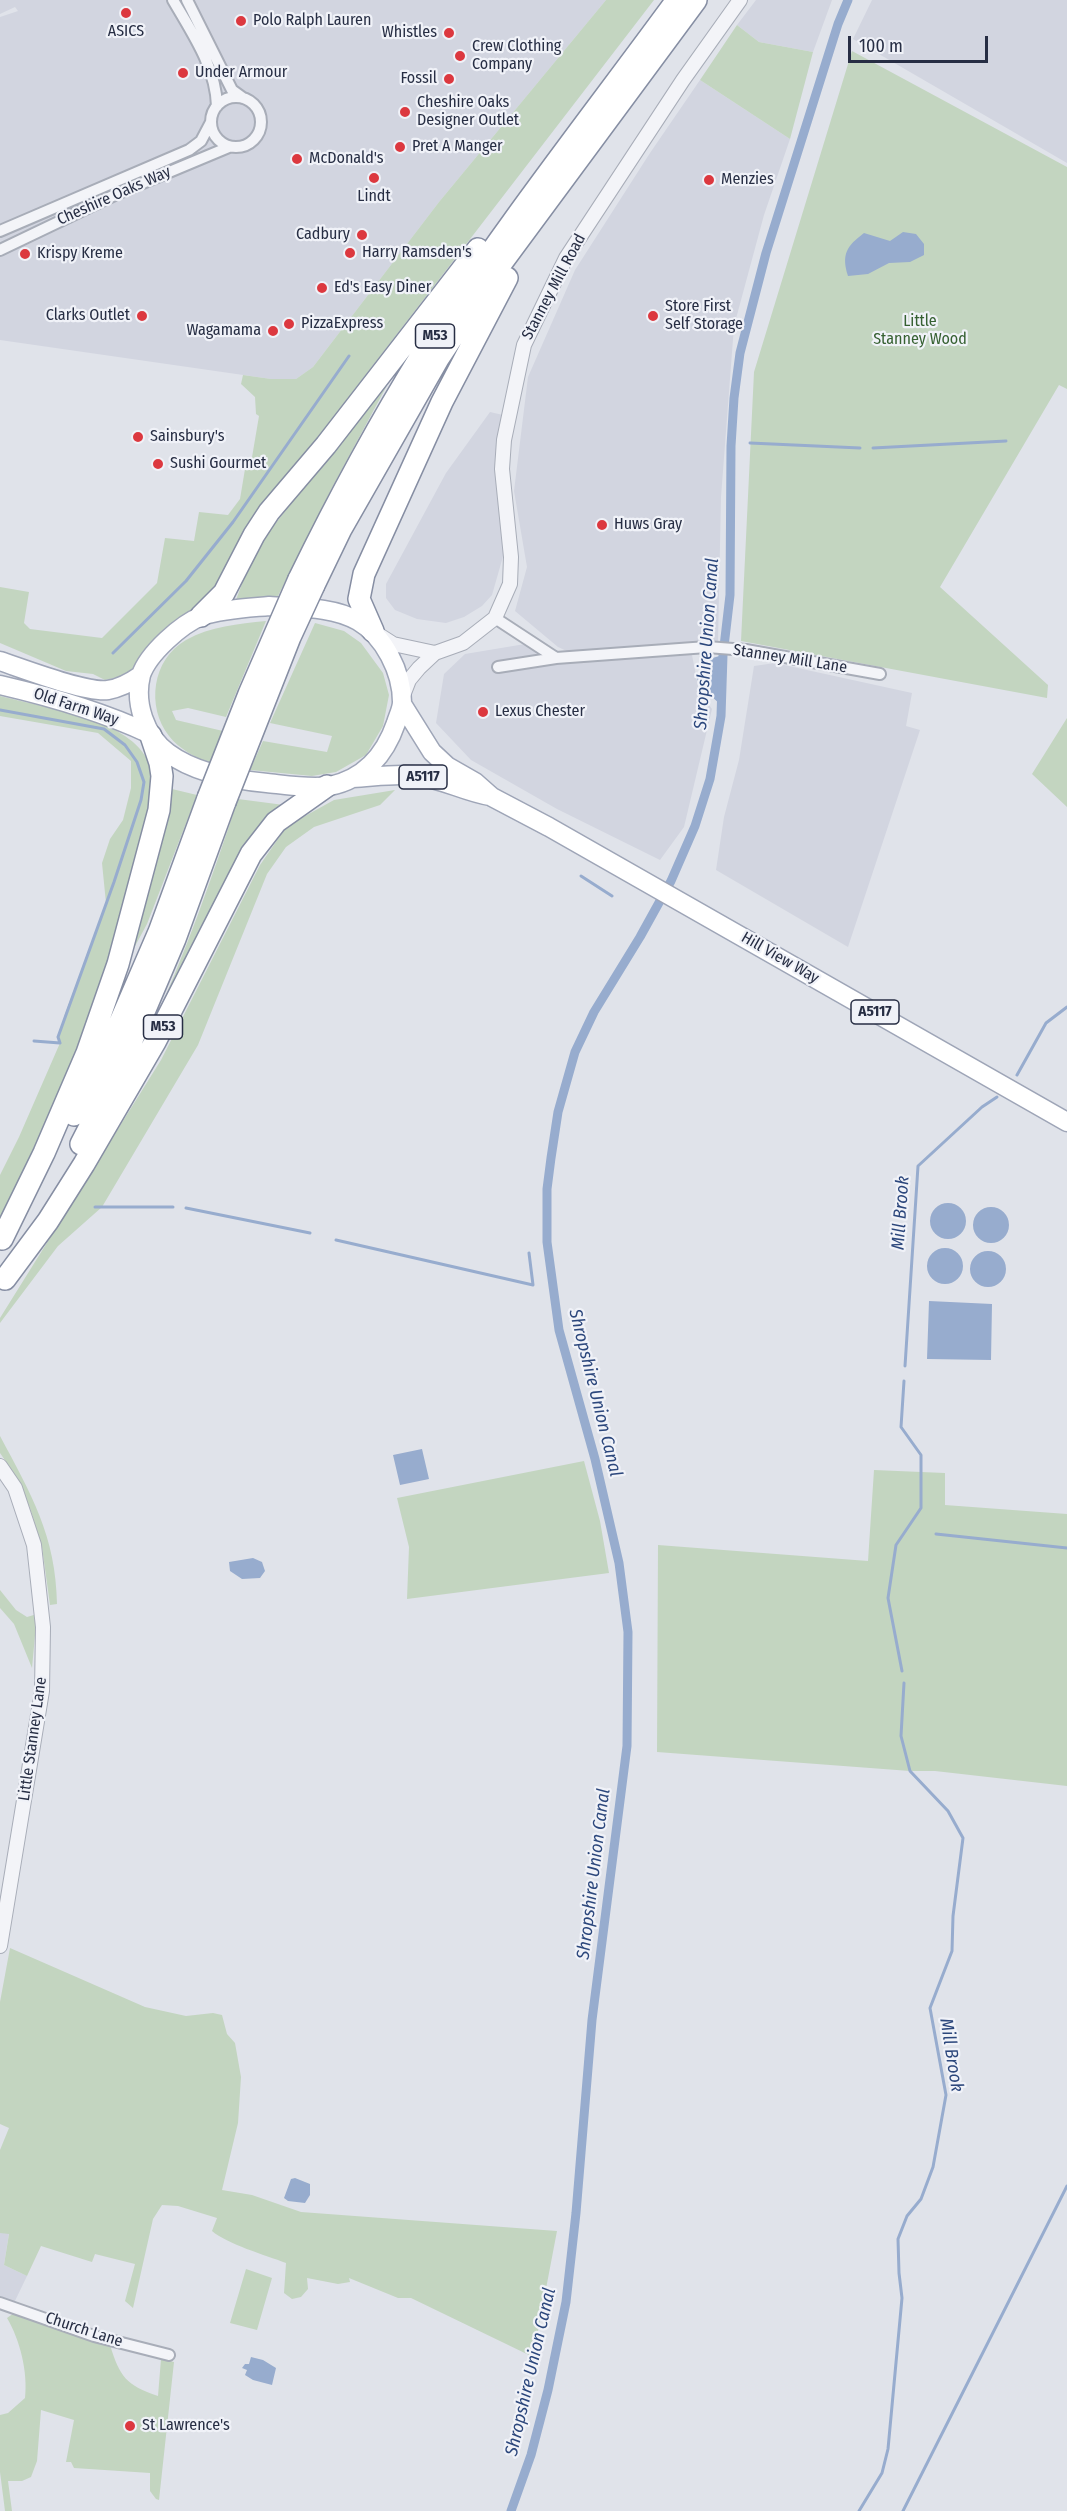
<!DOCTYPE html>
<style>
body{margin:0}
#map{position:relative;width:1067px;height:2511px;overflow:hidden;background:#e0e3ea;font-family:"Fira Sans Condensed",sans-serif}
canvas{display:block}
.scale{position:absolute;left:848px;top:36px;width:140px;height:27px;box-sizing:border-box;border:3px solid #272e44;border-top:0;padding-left:8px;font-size:18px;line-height:21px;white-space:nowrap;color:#272e44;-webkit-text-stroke:4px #f0f2f8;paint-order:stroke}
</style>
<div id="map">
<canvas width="1067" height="2511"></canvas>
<div class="scale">100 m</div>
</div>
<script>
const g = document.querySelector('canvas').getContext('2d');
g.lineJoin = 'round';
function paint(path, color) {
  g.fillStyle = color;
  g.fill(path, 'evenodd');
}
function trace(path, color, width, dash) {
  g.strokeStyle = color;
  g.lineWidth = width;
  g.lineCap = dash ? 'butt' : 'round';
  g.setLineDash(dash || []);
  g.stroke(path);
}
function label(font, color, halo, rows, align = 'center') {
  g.font = font + ' "Fira Sans Condensed",sans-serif';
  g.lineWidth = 4.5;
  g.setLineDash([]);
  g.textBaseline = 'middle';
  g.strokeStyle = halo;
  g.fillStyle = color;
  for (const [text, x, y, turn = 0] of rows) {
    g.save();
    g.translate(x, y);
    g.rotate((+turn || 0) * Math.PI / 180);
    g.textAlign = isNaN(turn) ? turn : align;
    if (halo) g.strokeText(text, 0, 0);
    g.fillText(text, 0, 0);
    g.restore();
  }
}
const built = new Path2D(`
 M0,0H606L439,202L313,367L296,379H271L0,340V17L18,11L15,7L0,14Z
 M756,0H832L813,52L759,42L737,25Z
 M872,0H1067V163L853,39Z
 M700,80L790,139L764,215L734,326L721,497L718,642L571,653L558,647L515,611L527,567L514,491L528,377L575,270L650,153Z
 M490,412L503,415L504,553L492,595L482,606L464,617L446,623L417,619L395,610L386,598V584L446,473Z
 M525,644L560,663L675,654L692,655L699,691L712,709L684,827L660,860L557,809L471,760L436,723L444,674L465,654Z
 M775,663L912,693L906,726L920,730L848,947L716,870L724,817L739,760L754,666Z
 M0,2233H9L4,2265L27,2276L13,2305L0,2300Z`);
const green = new Path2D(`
 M606,0H654L317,438L264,502L219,585L206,603L165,628L150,643L134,668L127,675L105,680L93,674L66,671L0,643V587L29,592L24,623L30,629L102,638L157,583L165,538L194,541L199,512L228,515L240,499L245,469H250L259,416L256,414L255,397L241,384L243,375L271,379H296L313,367L439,202Z
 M737,25L759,42L813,52L790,139L700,80Z
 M852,51L1067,167V389L1059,385L940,587L1048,685L1047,698L741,641L754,372Z
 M391,378L333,486L278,596L236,600L248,567L263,539Z
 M266,621L226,717L188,708L172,711L176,720L223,731L210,765C196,757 179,749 169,736C146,707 152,659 186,640C211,626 238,624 266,621Z
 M315,623L344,631L361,643L383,673L389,695L383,726L366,755L336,772L312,776L250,770L263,741L327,752L332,736L270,723Z
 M0,696C41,707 126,718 147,759C152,770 153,784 154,796L93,1019L23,1178L0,1218V1175L19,1137L60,1043L58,1037L65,1014L106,903L102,863L110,839L123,820L131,788V761L98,733L0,716Z
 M1067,718V807L1032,774Z
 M172,789L197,795L147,924L134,948C140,894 163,843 172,789Z
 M395,790L380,805L314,827L286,847L267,874L198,1045L102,1207L58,1246L0,1323V1318L161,1060L260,865L287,826L334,800Z
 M238,799L284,805L150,1031C185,955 212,878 238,799Z
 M0,1436C31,1494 56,1536 57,1604L50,1605L42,1547L30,1508L13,1472L0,1453Z
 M584,1461L600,1521L609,1573L407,1599L409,1547L397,1498Z
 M874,1470L945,1473V1505L1067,1514V1786L935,1771H910L657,1752L658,1545L868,1561Z
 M0,1590L16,1610L27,1617L37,1614L32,1668L14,1624L0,1608Z
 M10,1948L145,2007L186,2016L213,2013L222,2015L227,2034L235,2043L241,2077L238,2123L222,2190L252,2195L301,2212L557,2231L533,2357L411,2298H398L349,2278L350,2282L338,2284L307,2278L308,2289L301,2297L292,2299L284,2293L286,2263C265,2255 227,2244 212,2231L217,2218L178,2206L162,2205L153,2219L133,2308L125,2301L135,2264L95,2254L92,2262L41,2246L27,2276L4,2265L9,2234L0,2233V2150L9,2128L0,2124V2002Z
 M246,2269L272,2278L257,2330L230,2323Z
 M14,2313L110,2345C120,2377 126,2385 158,2396L161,2359L174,2362L159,2500L156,2499L150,2491V2473L74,2468L71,2462H66L74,2420L41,2410L37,2461L31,2477L22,2481H8L12,2511H5L0,2472V2415L8,2413L25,2398C28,2372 20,2340 7,2318Z`);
const water = new Path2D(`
 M903,232L916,234L924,244V255L910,262L889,263L868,274L848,276C841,254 847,246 864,233L890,241Z
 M723,655L721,705L700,686L696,676L709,659Z
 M930 1221a18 18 0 1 1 36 0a18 18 0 1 1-36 0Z
 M973 1225a18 18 0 1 1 36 0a18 18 0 1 1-36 0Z
 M927 1266a18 18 0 1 1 36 0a18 18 0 1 1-36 0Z
 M970 1269a18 18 0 1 1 36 0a18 18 0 1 1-36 0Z
 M929,1301L992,1304L991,1360L927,1359Z
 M422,1449L429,1479L400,1485L393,1455Z
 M253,1558L262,1562L265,1571L260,1578L242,1579L230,1571L229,1562Z
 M295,2178L310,2184V2195L305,2203L288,2201L284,2198L291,2179Z
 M251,2357L263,2360L276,2368L272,2385L253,2380L245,2375L247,2370L242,2368L245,2364H249Z`);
const stream = new Path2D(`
 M750,443L860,448
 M873,448L1006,441
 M113,653L186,581L233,522L349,356
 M0,710L104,729L125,745L137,762L144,782L141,800L114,882L58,1037L60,1043L34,1041
 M581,876L612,896
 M1017,1075L1046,1023L1067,1007
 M95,1207H173
 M186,1208L310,1233
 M336,1240L533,1285L529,1253
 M905,1366L918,1166L982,1107L997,1097
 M936,1534L1067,1548
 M902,1671L888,1598L896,1545L921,1508V1455L901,1427L904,1381
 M859,2511L882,2473L888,2449L902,2298L899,2273L898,2239L907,2216L921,2199L933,2167L946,2095L930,2008L952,1951L953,1916L963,1838L948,1811L910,1771L901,1736L904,1683
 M903,2511L1067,2186`);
const canal = new Path2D(`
 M511,2511L531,2455L548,2390L566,2302L576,2213L592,2020L627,1746L628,1632L619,1563L595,1459L559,1330L547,1242V1189L551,1158L558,1112L575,1052L594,1012L640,937L671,881L695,826L710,779L721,716L723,655L730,595L731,446L734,398L740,353L766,253L838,24L848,0`);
const minor = new Path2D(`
 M173,0C192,33 216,67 217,106
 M187,0L232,90L243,98
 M211 122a25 25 0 1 1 50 0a25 25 0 1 1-50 0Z
 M0,231L189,150L201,141L211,122
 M0,250L119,193L229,147
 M495,618L556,658
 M498,667L556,658L707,647L746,650L880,674
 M0,2303L94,2336L169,2355`);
const tertiary = new Path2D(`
 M379,635L393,644L435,653
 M402,698L409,680L419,668L435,653L463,643L495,618L510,584L511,557L502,469L504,440L524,345L566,258L683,80L740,0
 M0,1466L15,1488L34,1545L43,1627L42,1691L0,1946`);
const primary = new Path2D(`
 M269,606C298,608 332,606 358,621C384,636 402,672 402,702C402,709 398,716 396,723C385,755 364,779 330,786C311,789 286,785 267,783C234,780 195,773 168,753C145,736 134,703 141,675C148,654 181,624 202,616C223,609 247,608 269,606Z
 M0,661C24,669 86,693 108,690C121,688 131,682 141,675
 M0,685C52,697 101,711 150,734
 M402,704L432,752L447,766L475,782L492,797L549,827L1067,1122
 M353,778C374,777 397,773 418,776C443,779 465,792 490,796`);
const motorway = new Path2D(`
 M299,579C337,501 378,425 424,351C502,230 592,116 677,0
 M314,585L341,529L438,359L503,261L696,0
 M201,616L224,593L254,535L269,512L326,445L478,249
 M373,631L359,599L364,574L442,402L507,278
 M74,1115L105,1057L159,932L208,798
 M81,1144L121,1066L175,939L225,802
 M2,1239L44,1153L87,1053L118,964L159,810L162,776L160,763L151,736
 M5,1279L48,1221L84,1164L155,1042L251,854L276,822L327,786`);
const motorwayBridge = new Path2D(`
 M208,798L249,694L299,579
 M225,802L290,637L314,585`);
const markers = [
 [126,13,6,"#dc383f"],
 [241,21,6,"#dc383f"],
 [449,33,6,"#dc383f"],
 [460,56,6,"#dc383f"],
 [183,73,6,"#dc383f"],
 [449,79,6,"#dc383f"],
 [405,112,6,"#dc383f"],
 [400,147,6,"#dc383f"],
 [297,159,6,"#dc383f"],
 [374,178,6,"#dc383f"],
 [709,180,6,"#dc383f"],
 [362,235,6,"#dc383f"],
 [350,253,6,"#dc383f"],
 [25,254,6,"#dc383f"],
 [322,288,6,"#dc383f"],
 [142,316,6,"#dc383f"],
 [653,316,6,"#dc383f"],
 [289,324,6,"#dc383f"],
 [273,331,6,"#dc383f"],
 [138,437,6,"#dc383f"],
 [158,464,6,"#dc383f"],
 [602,525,6,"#dc383f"],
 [483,712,6,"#dc383f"],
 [130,2426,6,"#dc383f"]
];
const shields = [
 [435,336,39],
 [423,777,48],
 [875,1012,48],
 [163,1027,39]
];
const shieldNames = [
 ["M53",435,336],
 ["A5117",423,777],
 ["A5117",875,1012],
 ["M53",163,1027]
];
const poiNames = [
 ["Polo Ralph Lauren",253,21],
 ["ASICS",126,32,"center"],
 ["Whistles",437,33,"right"],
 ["Crew Clothing",472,47],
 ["Company",472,65],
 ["Under Armour",195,73],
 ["Fossil",437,79,"right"],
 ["Cheshire Oaks",417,103],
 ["Designer Outlet",417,121],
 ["Pret A Manger",412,147],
 ["McDonald's",309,159],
 ["Menzies",721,180],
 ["Lindt",374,197,"center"],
 ["Cadbury",350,235,"right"],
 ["Harry Ramsden's",362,253],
 ["Krispy Kreme",37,254],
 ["Ed's Easy Diner",334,288],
 ["Store First",665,307],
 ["Self Storage",665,325],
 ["Clarks Outlet",130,316,"right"],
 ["PizzaExpress",301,324],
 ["Wagamama",261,331,"right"],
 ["Sainsbury's",150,437],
 ["Sushi Gourmet",170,464],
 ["Huws Gray",614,525],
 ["Lexus Chester",495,712],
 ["St Lawrence's",142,2426]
];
const streetNames = [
 ["Cheshire Oaks Way",114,196,-24],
 ["Stanney Mill Road",554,287,-62],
 ["Stanney Mill Lane",790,659,9],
 ["Old Farm Way",76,707,18],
 ["Hill View Way",780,958,30],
 ["Little Stanney Lane",33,1739,-82],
 ["Church Lane",84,2330,18]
];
const parkNames = [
 ["Little",920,322],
 ["Stanney Wood",920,340]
];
const waterNames = [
 ["Shropshire Union Canal",707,644,-86],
 ["Mill Brook",901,1213,-86],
 ["Shropshire Union Canal",595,1393,76],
 ["Shropshire Union Canal",594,1874,-83],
 ["Mill Brook",951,2055,81],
 ["Shropshire Union Canal",531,2372,-77]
];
paint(built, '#d2d5e0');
paint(green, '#c3d5c0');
paint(water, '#97acce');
trace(stream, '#97acce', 3);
trace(canal, '#97acce', 9);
trace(minor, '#a8adb8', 14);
trace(tertiary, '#a8adb8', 16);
trace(primary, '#9ea5b7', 21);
trace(motorway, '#868ea3', 24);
trace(minor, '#f3f4f8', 10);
trace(tertiary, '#f3f4f8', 14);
trace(primary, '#fff', 18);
trace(motorway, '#fff', 21);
trace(motorwayBridge, '#868ea3', 24, []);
trace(motorwayBridge, '#fff', 21);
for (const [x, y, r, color] of markers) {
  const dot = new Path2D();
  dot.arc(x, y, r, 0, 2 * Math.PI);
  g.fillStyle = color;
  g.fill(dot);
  trace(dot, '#f0f2f8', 2);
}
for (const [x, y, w] of shields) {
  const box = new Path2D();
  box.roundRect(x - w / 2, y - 12, w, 24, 4.5);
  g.fillStyle = '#f0f2f8';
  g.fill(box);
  trace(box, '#272e44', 1.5);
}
label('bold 15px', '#272e44', null, shieldNames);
label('16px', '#272e44', '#f0f2f8', poiNames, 'left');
label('16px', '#272e44', '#f0f2f8', streetNames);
label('16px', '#366132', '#f0f2f8', parkNames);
label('italic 18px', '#2c477c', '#f0f2f8', waterNames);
</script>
